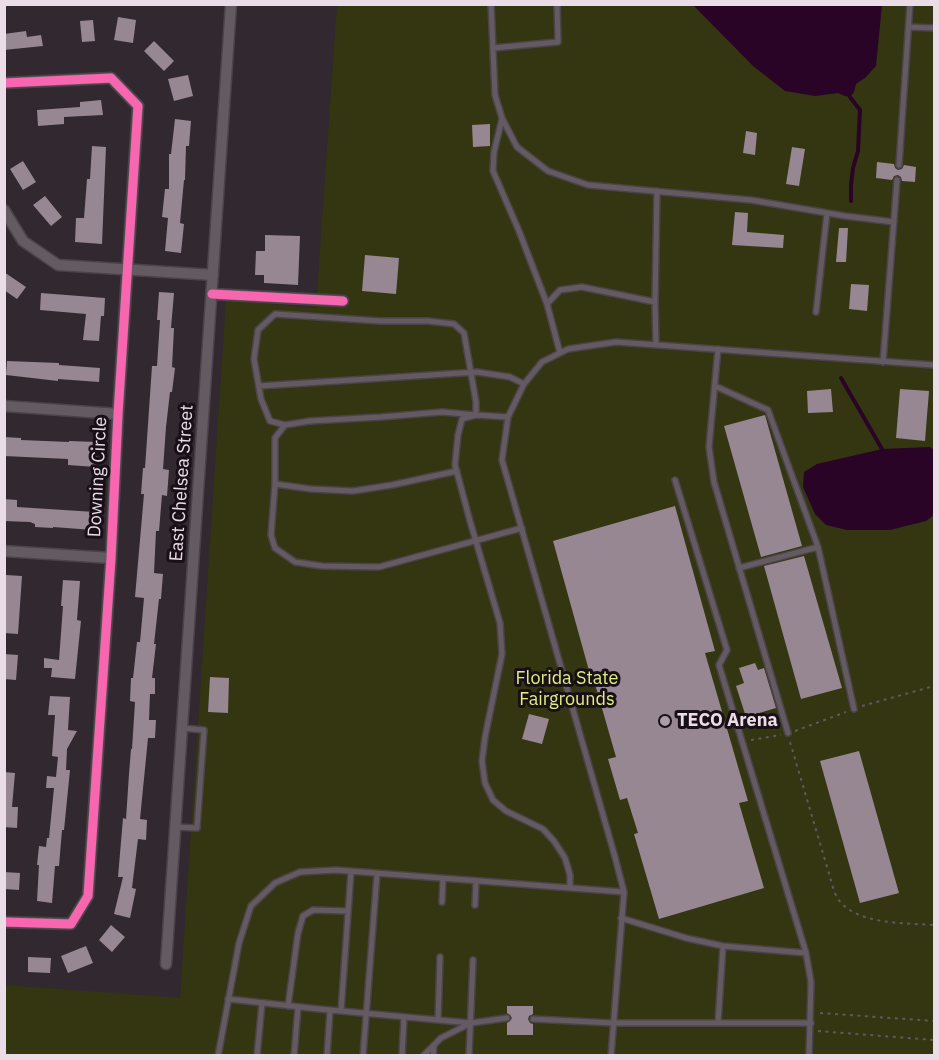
<!DOCTYPE html>
<style>
body{margin:0}
#map{position:relative;width:939px;height:1060px;overflow:hidden;background:#322830;font-family:"IBM Plex Sans",sans-serif}
canvas{display:block}
.frame{position:absolute;inset:0;border:6px solid #eadde8;pointer-events:none}
</style>
<div id="map">
<canvas width="939" height="1060"></canvas>
<div class="frame"></div>
</div>
<script>
const g = document.querySelector('canvas').getContext('2d');
g.lineJoin = 'round';
function paint(path, color) {
  g.fillStyle = color;
  g.fill(path, 'evenodd');
}
function trace(path, color, width, dash) {
  g.strokeStyle = color;
  g.lineWidth = width;
  g.lineCap = dash ? 'butt' : 'round';
  g.setLineDash(dash || []);
  g.stroke(path);
}
function label(font, color, halo, rows, align = 'center') {
  g.font = font + ' "IBM Plex Sans",sans-serif';
  g.lineWidth = 6;
  g.setLineDash([]);
  g.textBaseline = 'middle';
  g.strokeStyle = halo;
  g.fillStyle = color;
  for (const [text, x, y, turn = 0] of rows) {
    g.save();
    g.translate(x, y);
    g.rotate((+turn || 0) * Math.PI / 180);
    g.textAlign = isNaN(turn) ? turn : align;
    if (halo) g.strokeText(text, 0, 0);
    g.fillText(text, 0, 0);
    g.restore();
  }
}
const green = new Path2D(`
 M337,5H934V1055H5L4,985L180,998L226,300L316,308Z`);
const water = new Path2D(`
 M693,5H882L876,66L865,78L856,84L854,92L850,97L845,96L838,93L815,96L785,91L753,66Z
 M930,447L934,450V515L926,521L890,530H847L826,525L815,514L803,487L804,472L817,464L882,449Z`);
const stream = new Path2D(`
 M850,97L860,110L858,151L853,168L851,185V201
 M841,378L882,449`);
const building = new Path2D(`
 M118,17L136,20L133,43L114,40Z
 M93,20L95,41L82,42L80,21Z
 M26,31L27,37L41,35L43,46L4,50V34Z
 M154,41L174,61L164,71L144,51Z
 M188,75L193,96L174,101L168,79Z
 M101,100L103,115L64,117V124L38,126L37,110L80,107V102Z
 M175,119L191,121L189,146H186L185,180H184L180,223L184,224L181,253L165,251L168,218L162,217L165,189H169V154H171Z
 M490,124V146L473,147L472,125Z
 M746,131L757,133L755,155L743,153Z
 M92,146L106,147L102,244L75,242L76,218H84L87,179H90Z
 M792,147L805,149L799,186L786,184Z
 M23,161L36,182L23,190L10,169Z
 M877,162L894,164L895,168L898,170L902,169L904,165L916,167L915,182L902,181L901,177L898,175L894,176L892,180L876,178Z
 M45,196L62,217L51,226L33,205Z
 M735,212L748,213L747,232L784,235L783,248L732,245Z
 M839,228H848L846,262H836Z
 M265,235L300,236L298,285L264,283V275H255L256,251H265Z
 M365,255L399,258L396,294L362,291Z
 M4,272L26,287L17,299L4,290Z
 M851,284L869,285L867,311L849,309Z
 M159,292L174,293L171,328H174L172,367L175,368L172,392H170L166,427L163,469L169,470L167,496L162,495L159,531H156L154,573L163,574L161,599H159L154,644H156L152,678H155V694H150L149,720H156L155,738H148L140,819L147,820L146,840L138,839L132,888L136,889L130,918L114,914L123,877H118L123,818L126,819L129,774L131,749H132L135,702L130,701L131,678H133L137,642H140L144,598L135,597L144,494H141L143,468H145L152,366H157L160,320H157Z
 M41,293L105,298L104,316H101L99,341L83,340L86,314L40,310Z
 M7,361L59,363V365L100,368L99,382L58,379V381L6,375Z
 M831,389L833,412L808,413L807,391Z
 M900,389L929,391L925,441L896,438Z
 M765,415L802,546L761,557L724,426Z
 M4,437L21,438V440L69,442V441L97,442L96,467L68,465V459L4,456Z
 M4,499L17,500V507L95,512L93,530L53,527V528L35,527V524L30,522L4,521Z
 M675,506L715,651L705,653L748,801L739,803L764,888L659,919L634,834L638,833L627,798L620,800L608,759L616,757L595,684L593,685L553,541Z
 M804,556L842,688L801,699L764,566Z
 M6,575L22,576L18,634L4,633V597Z
 M63,580L80,581L77,620L81,621L75,679L51,677L52,668H44V658L59,660L63,606H61Z
 M4,654L18,655L16,680L4,679Z
 M755,663L758,670L764,668L776,708L746,717L736,686L744,683L739,668Z
 M210,677L229,678L228,713L208,712Z
 M50,696L70,697L68,730L77,731L67,749L66,770H70L64,830H62L59,866H55L52,903L37,901L39,865H37L39,846L46,847L47,838H49L54,788H46L47,776L56,777L58,757L52,756L55,715H48Z
 M529,714L549,719L542,744L522,739Z
 M859,751L899,893L860,903L820,761Z
 M4,772L15,773L12,807H18L17,828L4,827Z
 M4,872L20,873L19,890L4,889Z
 M111,925L125,937L112,952L99,940Z
 M86,946L93,963L68,973L61,956Z
 M28,957L51,958L50,973L28,972Z
 M507,1006H533V1014L529,1016L528,1019L530,1023L533,1024V1035H507V1023L510,1021L512,1018L510,1015L507,1013Z`);
const path = new Path2D(`
 M862,706L934,686
 M795,731L846,712
 M751,740L781,735
 M790,742L830,877C832,884 834,893 838,899C856,925 906,923 934,925
 M820,1013L934,1021
 M818,1031L934,1040`);
const service = new Path2D(`
 M491,4L495,95L502,118L517,147L548,171L588,185L751,200L845,216L894,222
 M909,27L934,28
 M493,48L558,42L557,4
 M502,119L494,152L493,171L519,231L547,304
 M899,165L910,4
 M655,302L657,191
 M816,312L827,213
 M718,349L709,447L714,482L788,733
 M560,353L547,304L560,290L582,287L655,302L656,345
 M883,362L897,180
 M259,386L477,372L510,377L524,384
 M715,386L768,410L818,547L739,568
 M508,417L476,415L462,419L458,435L455,465L470,521L500,623L502,654L485,737L482,761L485,783L493,800L506,811L543,829L554,841L565,858L570,875V888
 M285,425L270,421L261,399L254,359L258,330L275,314L380,321H428L454,324L464,333L476,402V415L442,412L381,417L310,421L285,425L275,438V484L271,535L275,548L295,562L322,566L379,567L522,528
 M675,480L727,650L719,665L806,953L811,982L809,1056
 M275,484L311,489L353,491L392,485L457,471
 M818,547L854,709
 M175,827L197,828L204,730L182,728
 M442,902L443,879
 M475,905L476,881
 M621,918L686,938L723,946L806,953
 M228,999L319,1009L471,1023
 M288,1006L298,933L303,916L313,910L348,911
 M341,1011L351,872
 M533,1019L613,1023H811
 M438,1020L440,957
 M718,1023L723,946
 M218,1056L239,943L251,906L275,883L300,872L336,870L624,892
 M257,1056L262,1003
 M294,1056L298,1007
 M327,1056L330,1010
 M363,1056L377,874
 M402,1056L404,1017
 M423,1056L441,1038L471,1023L507,1018
 M433,1056L434,1045
 M469,1056L473,960
 M611,1056L624,892L615,857L502,460L508,417L524,384L542,362L568,349L616,342L934,365`);
const minor = new Path2D(`
 M4,83L111,78L138,106L118,414L111,558L88,896L71,924L4,922
 M4,210L23,241L58,265L213,275
 M212,294L343,301
 M4,406L118,414
 M4,551L111,558
 M166,964L231,4`);
const cycleway = new Path2D(`
 M4,83L111,78L138,106L118,414L111,558L88,896L71,924L4,922
 M212,294L343,301`);
const markers = [
 [665,721,6,"#aa9ea8"]
];
const streetNames = [
 ["Downing Circle",98,477,-87],
 ["East Chelsea Street",182,483,-86]
];
const parkNames = [
 ["Florida State",567,679],
 ["Fairgrounds",567,700]
];
const poiNames = [
 ["TECO Arena",677,721]
];
paint(green, '#333611');
paint(water, '#2a0427');
trace(stream, '#2a0427', 4);
paint(building, '#968793');
trace(service, '#4b434a', 8);
trace(minor, '#4b434a', 13);
trace(path, '#5f585e', 2, [3, 4.5]);
trace(service, '#635b61', 5);
trace(minor, '#635b61', 10);
trace(cycleway, '#f766af', 9);
for (const [x, y, r, color] of markers) {
  const dot = new Path2D();
  dot.arc(x, y, r, 0, 2 * Math.PI);
  g.fillStyle = color;
  g.fill(dot);
  trace(dot, '#191017', 2);
}
label('18px', '#eadde8', '#191017', streetNames);
label('18px', '#dfee7d', '#191017', parkNames);
label('bold 18px', '#eadde8', '#191017', poiNames, 'left');
</script>
